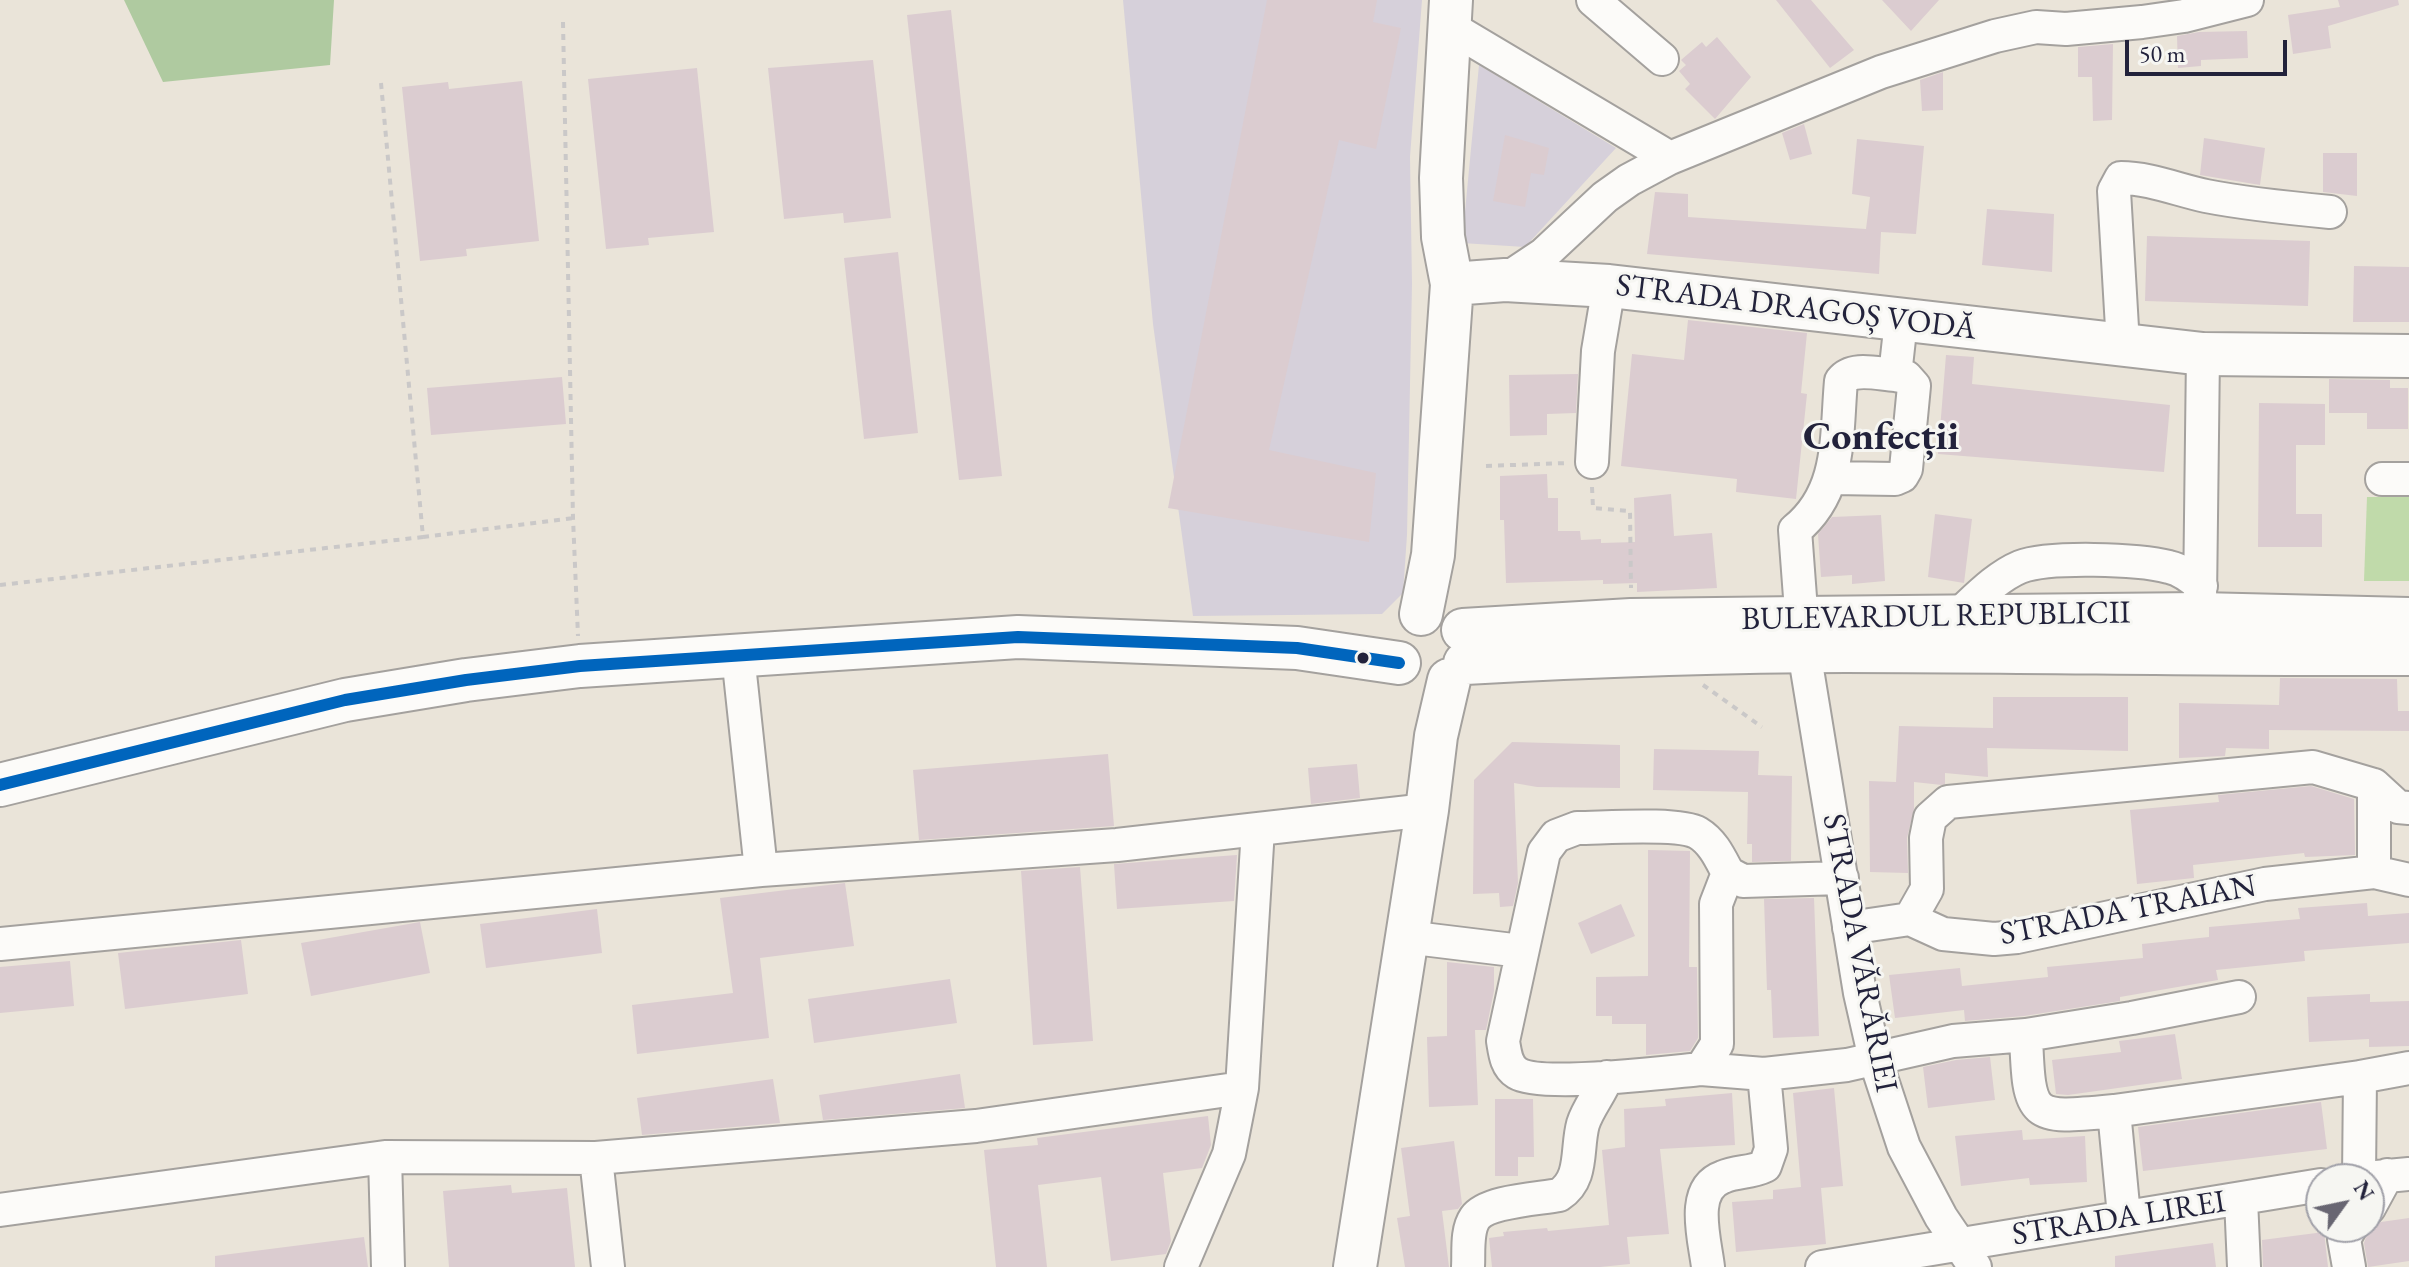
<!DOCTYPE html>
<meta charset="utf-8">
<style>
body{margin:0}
#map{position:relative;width:2409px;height:1267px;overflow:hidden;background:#eae4d9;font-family:"EB Garamond",serif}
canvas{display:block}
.north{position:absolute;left:2305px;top:1163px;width:80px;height:80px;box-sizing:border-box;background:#f6f6f2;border:2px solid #a1a1a9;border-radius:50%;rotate:57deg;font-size:22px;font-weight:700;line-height:32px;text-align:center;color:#22223b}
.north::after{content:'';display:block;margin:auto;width:28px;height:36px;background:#686672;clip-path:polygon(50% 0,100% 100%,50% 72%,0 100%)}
.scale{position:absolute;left:2125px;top:40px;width:162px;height:36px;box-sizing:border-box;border:4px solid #22223b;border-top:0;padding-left:10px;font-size:24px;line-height:28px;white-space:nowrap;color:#22223b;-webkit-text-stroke:6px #f6f6f2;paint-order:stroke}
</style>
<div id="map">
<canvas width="2409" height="1267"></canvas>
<div class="north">N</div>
<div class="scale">50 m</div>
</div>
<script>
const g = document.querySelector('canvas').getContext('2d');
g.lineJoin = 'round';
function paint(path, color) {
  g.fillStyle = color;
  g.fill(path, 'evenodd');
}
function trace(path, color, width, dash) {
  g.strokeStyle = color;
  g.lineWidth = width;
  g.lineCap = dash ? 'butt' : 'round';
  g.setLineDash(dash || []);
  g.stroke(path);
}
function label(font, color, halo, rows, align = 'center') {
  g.font = font + ' "EB Garamond",serif';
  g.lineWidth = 6;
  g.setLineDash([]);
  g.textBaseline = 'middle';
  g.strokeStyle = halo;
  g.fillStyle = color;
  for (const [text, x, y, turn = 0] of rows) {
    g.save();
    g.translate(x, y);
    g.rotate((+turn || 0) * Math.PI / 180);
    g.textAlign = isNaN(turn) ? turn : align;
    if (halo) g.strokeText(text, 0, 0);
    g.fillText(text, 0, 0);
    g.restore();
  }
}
const industrial = new Path2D(`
 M1123,0H1422L1410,157L1412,284L1407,535L1403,593L1382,614L1193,616L1153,324Z
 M1479,65L1616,148L1525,247L1462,243Z`);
const green = new Path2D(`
 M2367,497H2409V581H2364Z`);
const forest = new Path2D(`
 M124,0H334L330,65L163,82Z`);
const building = new Path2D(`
 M1267,0H1377L1373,22L1401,28L1376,149L1339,140L1269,450L1376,473L1369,542L1168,508Z
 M1776,0H1811L1854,50L1830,68Z
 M1882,0H1939L1911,31Z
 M2338,0H2398L2399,5L2328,26L2331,48L2293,54L2288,15L2340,7Z
 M951,10L1002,476L959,480L907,15Z
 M2247,31L2248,58L2201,60V66L2178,68L2177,36L2199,32Z
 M1717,37L1751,77L1715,119L1685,89L1690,84L1679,71L1686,65L1681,60L1702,42L1706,47Z
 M2113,44L2112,120L2093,121L2092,77H2078V47Z
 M873,60L891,218L844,223L843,213L784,219L768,68Z
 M697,68L714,232L648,238L649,245L606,249L588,79Z
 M1943,72V110L1922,111L1920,80Z
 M522,81L539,241L466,249L467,256L420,261L402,87L448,82L449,89Z
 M1804,124L1812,154L1790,160L1782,133Z
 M1505,135L1549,148L1544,175L1531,173L1525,207L1493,201Z
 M2204,138L2265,148L2260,185L2200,175Z
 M1857,139L1924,146L1916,234L1881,232L1879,274L1647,254L1655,192L1688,194V217L1866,229L1870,197L1852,194Z
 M2323,153H2357V196L2323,192Z
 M1987,209L2054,214L2052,272L1982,265Z
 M2147,236L2310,241L2308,306L2145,301Z
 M898,252L918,433L864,439L844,258Z
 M2354,266L2409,267V322H2353Z
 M1688,320L1807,333L1801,393L1807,394L1796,499L1736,492L1737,479L1621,466L1632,354L1684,360Z
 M1946,355L1974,357L1972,384L2170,405L2164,472L1938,454Z
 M1578,374L1576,413L1547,414V435L1510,436L1509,375Z
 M562,377L566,424L431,435L427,388Z
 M2329,379L2390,380V388H2408V429H2367V413H2329Z
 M2259,403L2325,404V445H2296V514H2322V547H2258Z
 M1547,474L1548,498H1558V531H1580L1581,540L1601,539V543L1635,542L1634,498L1671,494L1674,536L1712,533L1717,588L1637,592V583L1603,584V580L1506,583L1504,520H1500V476Z
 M1935,514L1972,519L1964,583L1928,577Z
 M1881,515L1885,581L1852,584V575L1821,577L1818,534L1832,517Z
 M2280,678L2397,679L2398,711H2409V731L2269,730V749L2226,748L2225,756L2179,758V703L2279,705Z
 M1993,697H2128V751L1987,748L1988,777L1945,773V784L1942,785L1914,782V810L1907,838L1908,873L1870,872L1869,781L1896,782L1899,726L1993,728Z
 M1512,742L1620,745V788L1537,787L1514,783L1518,883L1513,906L1500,907L1499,893L1473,894L1474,780Z
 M1654,749L1759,751L1758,775L1792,776L1791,861L1752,862V844H1747L1748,792L1653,790Z
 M1108,754L1114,826L919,840L913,770Z
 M1357,764L1360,798L1311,804L1308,768Z
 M2311,786L2354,799L2355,855L2305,857L2304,853L2193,865L2194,878L2137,884L2130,810L2219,802L2218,795Z
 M1648,850L1690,851L1689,967H1697L1698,1038L1690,1051L1646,1055V1024H1612V1016H1596V977L1648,976Z
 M1237,855L1234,901L1117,909L1114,864Z
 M1080,867L1093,1041L1033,1045L1021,871Z
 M845,883L854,946L760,958L769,1038L637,1054L632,1005L733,993L720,898Z
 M1814,898L1819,1036L1773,1038L1771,990H1767L1764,899Z
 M2367,903L2368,916L2409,913V943L2304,951L2305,961L2216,970L2218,980L2120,997V1001L2024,1016L1965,1021L1964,1010L1895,1018L1889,975L1960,968L1962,986L2048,977L2047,967L2143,958L2142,944L2209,937V927L2300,919L2298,908Z
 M1621,904L1635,936L1591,954L1578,923Z
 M597,909L602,953L486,968L480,924Z
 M420,922L430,973L311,996L301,943Z
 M241,940L248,994L125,1009L118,953Z
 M70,961L74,1006L0,1013V967Z
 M1447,962L1494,967V991L1486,1030H1475L1478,1105L1429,1107L1427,1037L1447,1036Z
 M950,979L957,1023L814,1043L808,999Z
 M2370,994V1002L2409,1001V1046L2369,1047V1039L2309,1042L2307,997Z
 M2175,1034L2182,1079L2068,1095L2056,1094L2052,1060L2121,1052L2119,1041Z
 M1990,1057L1995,1100L1928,1108L1923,1067L1956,1060Z
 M960,1074L965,1108L823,1120L819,1095Z
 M773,1079L780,1123L642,1135L637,1098Z
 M1834,1088L1843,1186L1821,1188L1826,1244L1736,1252L1732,1202L1773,1199V1190L1801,1187L1793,1093Z
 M1732,1093L1735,1145L1660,1149L1669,1234L1627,1237L1630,1264L1600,1267H1492L1489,1238L1504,1236L1503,1232L1547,1228L1548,1231L1609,1225L1602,1150L1625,1147L1624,1109L1666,1106L1665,1099Z
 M1495,1099H1533L1534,1157H1518V1176H1495Z
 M2321,1102L2327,1149L2143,1171L2138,1127Z
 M1208,1116L1211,1145L1202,1168L1163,1173L1171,1241L1166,1254L1111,1261L1101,1177L1038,1185L1047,1267H996L984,1150L1038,1145L1037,1138Z
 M2022,1130L2023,1140L2085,1136L2087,1182L2030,1185L2029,1178L1961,1186L1955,1136Z
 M1454,1141L1462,1204L1458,1209L1442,1211L1449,1267H1405L1397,1218L1410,1216L1401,1148Z
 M511,1185L512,1193L567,1188L575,1267H449L443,1191Z
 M2409,1218V1261L2368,1267L2364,1243L2370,1227L2381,1222Z
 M2324,1232L2328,1267H2263L2262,1240Z
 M364,1237L368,1267H215V1256Z
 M2213,1243L2216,1267H2115V1256Z`);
const path = new Path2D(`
 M563,22L573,518L578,636
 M381,83L423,537L573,518
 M1486,466L1568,463
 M1592,487L1593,508L1630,511L1631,588
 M0,585L423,537
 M1703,685L1762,727`);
const minor = new Path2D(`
 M1593,0L1662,59
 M1450,27L1670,158
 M1505,280L1544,254L1605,197L1629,180L1670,158L1881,72L1995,36L2036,27L2066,29L2142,22L2184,16L2247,0
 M1901,321L1895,375C1878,374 1852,366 1841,381C1836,436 1842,492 1795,530L1804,651L1860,993L1875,1059L1904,1147L1941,1217L1975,1267
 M2123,345L2114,191L2121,178C2149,178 2178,190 2206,196C2247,204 2288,208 2330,212
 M1592,462L1598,351L1609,286
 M1833,478L1895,479L1902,476L1906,469L1914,386L1906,377L1895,375
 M2382,479H2409
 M2200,599L2203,354
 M1956,617C1975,600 1996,577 2020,567C2049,556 2138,559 2169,567C2182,570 2191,577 2201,586
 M738,655L761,870L1117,845L1258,829L1242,1088
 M2374,785V872
 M1577,828C1602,828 1679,822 1698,833C1713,842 1720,858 1728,873L1716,904L1717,1044L1701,1069C1668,1072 1541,1088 1517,1073C1506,1066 1505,1053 1503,1041L1544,852L1556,836Z
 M1258,829L1427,810
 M1728,873L1743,881L1842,878
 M1910,919L1927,889L1926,838L1930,818L1948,802L2313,767L2374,785L2398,807L2409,808
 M1849,928L1910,919L1943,934L1994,939L2017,937L2265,884L2374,872L2409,880
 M1406,937L1521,951
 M0,944L761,870
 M2026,1035L2132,1018L2239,997
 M1701,1069L1764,1074L1847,1065L1953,1041L2026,1035C2029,1120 2031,1119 2114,1111L2124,1216
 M2114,1111L2360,1077
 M385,1157L388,1267
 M596,1158L608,1267
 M2359,1178L2360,1077L2409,1068
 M2355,1179L2409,1174
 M2241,1199L2244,1267
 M2369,1208L2387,1175
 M0,1210L385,1157L596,1158L976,1126L1242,1088L1229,1154L1181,1267
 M1468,1267C1469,1252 1466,1231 1475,1218C1487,1201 1538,1199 1559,1195C1584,1179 1576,1149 1583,1124C1588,1108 1601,1093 1607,1077
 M1708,1267C1705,1240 1689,1189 1723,1177C1737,1171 1751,1173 1765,1166L1771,1149L1764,1074
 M1822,1267L2321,1185
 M2349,1267L2344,1239L2351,1227`);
const major = new Path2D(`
 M1452,284L1505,280L1609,286L2203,354L2409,356
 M1421,614L1433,555L1452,284L1443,237L1441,178L1451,0
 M1463,630L1631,620L1801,618L2200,614L2409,619
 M1465,663C1591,656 1719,651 1846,651C2034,651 2221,655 2409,654
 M0,785L345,700L466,680L580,666L1018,637L1297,648L1399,663
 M1355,1267L1427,810L1436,736L1449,680`);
const bus1 = new Path2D(`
 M0,785L345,700L466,680L580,666L1018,637L1297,648L1399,663`);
const markers = [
 [1363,658,7,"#22223b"]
];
const streetNames = [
 ["STRADA DRAGOȘ VODĂ",1796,308,7],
 ["BULEVARDUL REPUBLICII",1936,617,-1],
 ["STRADA TRAIAN",2128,911,-11],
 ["STRADA VĂRĂRIEI",1859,953,79],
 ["STRADA LIREI",2119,1219,-9]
];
const districtNames = [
 ["Confecții",1881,438]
];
paint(industrial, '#d6d0da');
paint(green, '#c0daaa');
paint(forest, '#afcaa0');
paint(building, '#dbccd0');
trace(minor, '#a4a19e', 36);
trace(major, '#a4a19e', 46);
trace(path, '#cac8c8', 4, [6, 6]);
trace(minor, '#fcfbf9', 32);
trace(major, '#fcfbf9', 42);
trace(bus1, '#0065bd', 12);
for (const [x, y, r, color] of markers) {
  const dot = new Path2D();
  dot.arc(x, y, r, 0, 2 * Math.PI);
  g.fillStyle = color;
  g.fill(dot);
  trace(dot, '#f6f6f2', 3);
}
label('32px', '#22223b', '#f6f6f2', streetNames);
label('bold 40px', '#22223b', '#f6f6f2', districtNames);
</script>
